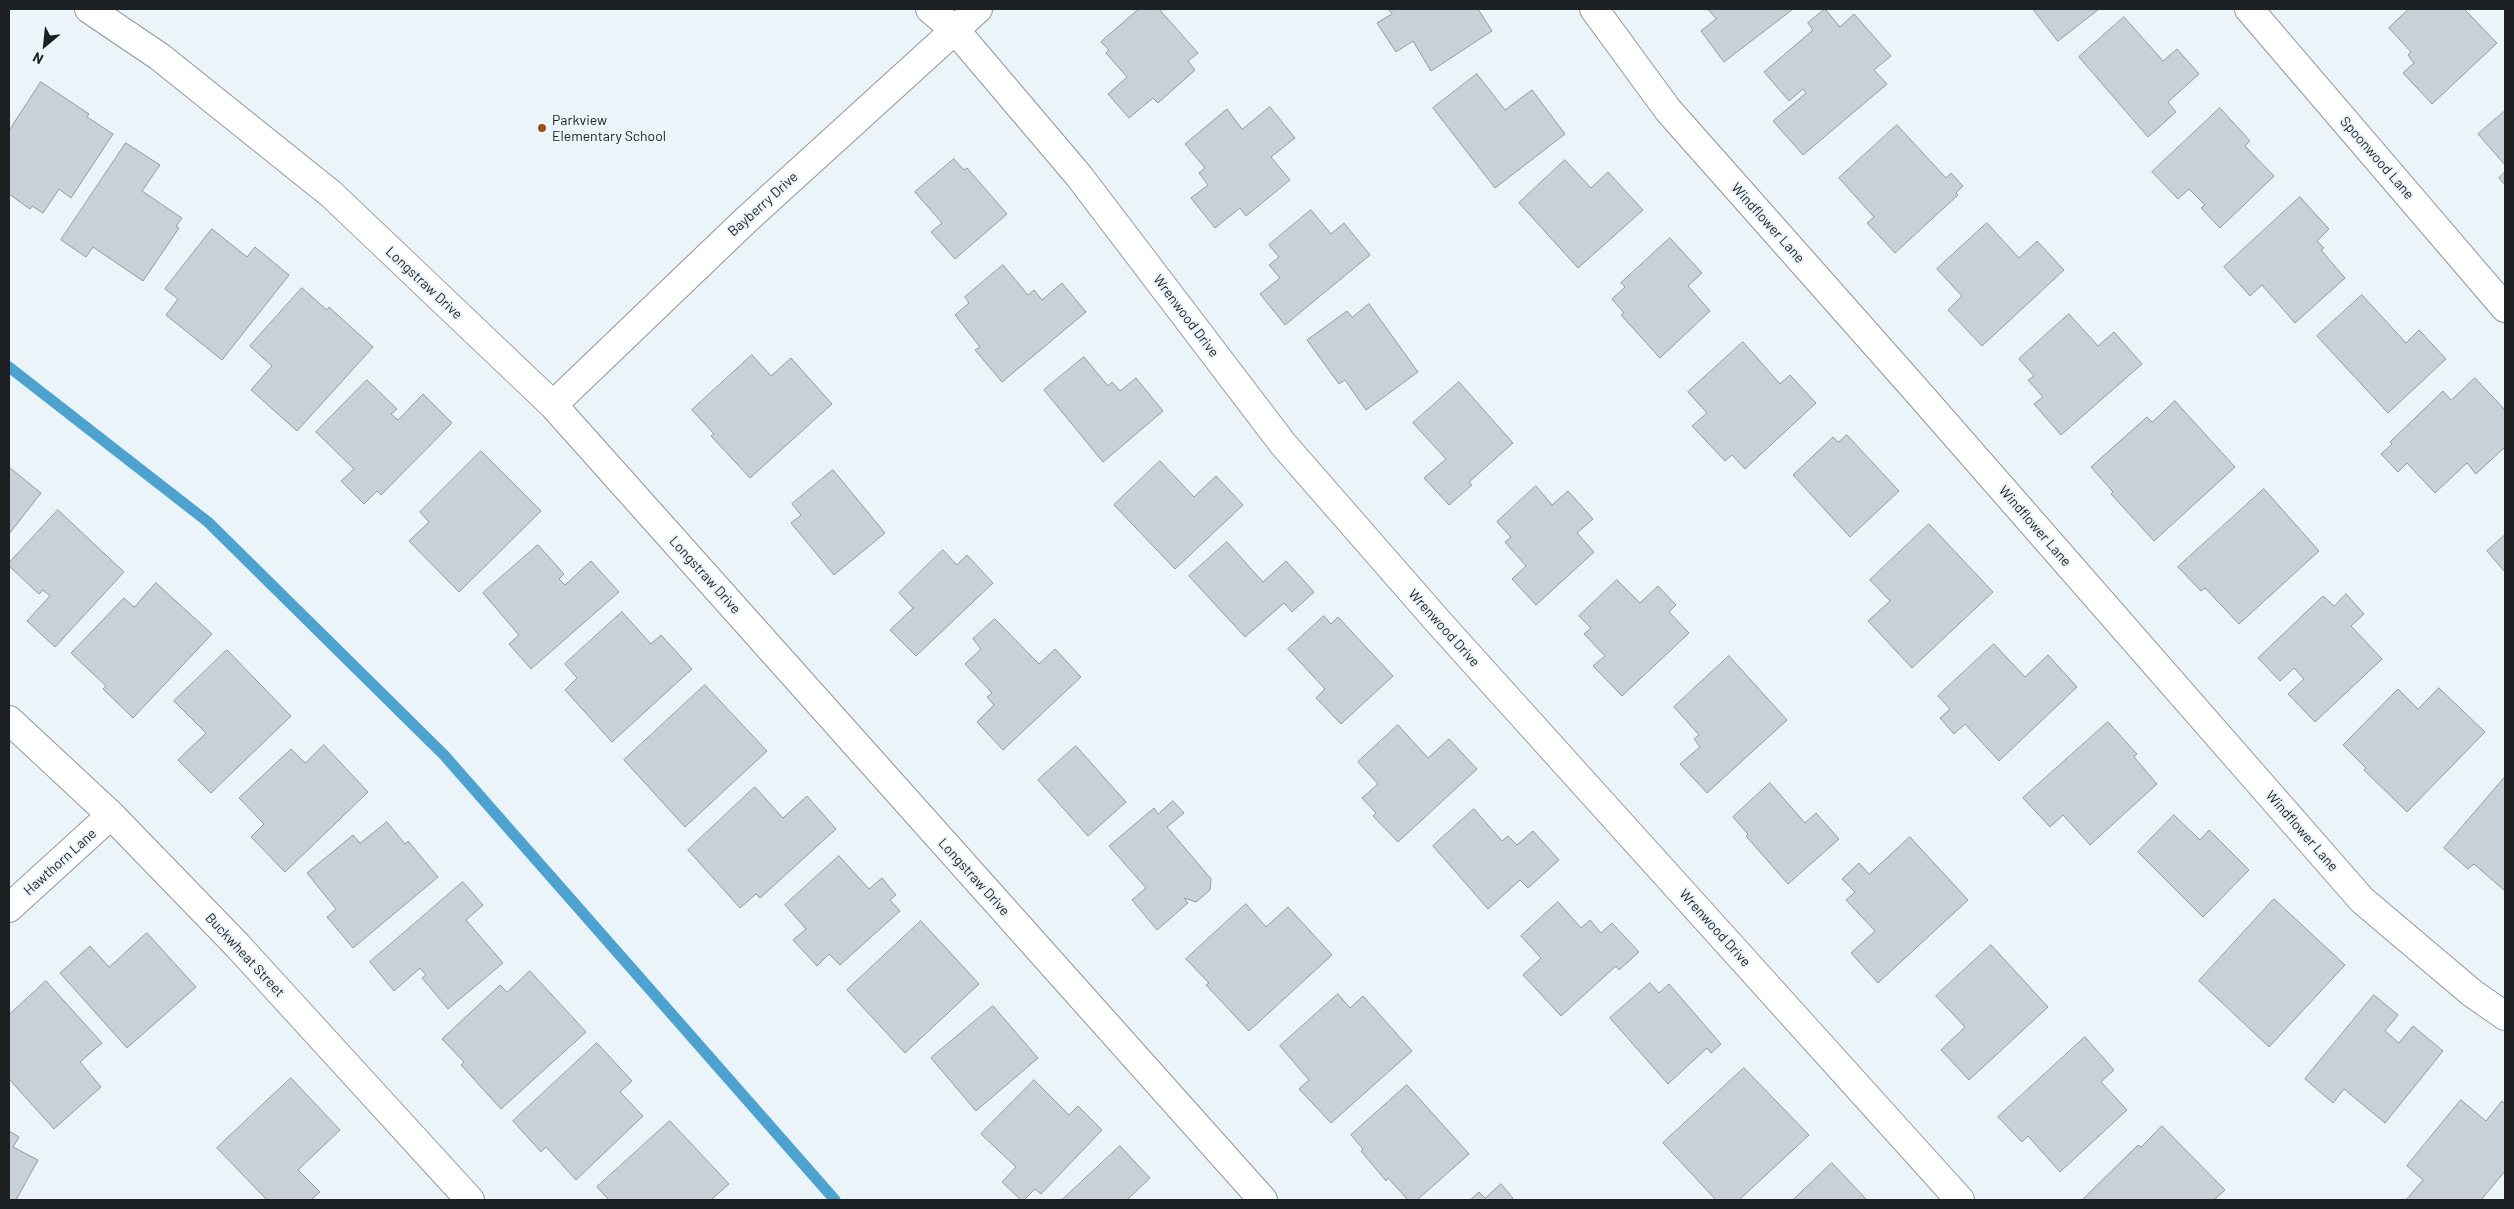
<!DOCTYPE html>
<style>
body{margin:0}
#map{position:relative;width:2514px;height:1209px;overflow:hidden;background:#ebf4f9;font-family:Barlow,sans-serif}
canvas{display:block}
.frame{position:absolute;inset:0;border:10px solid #1c2022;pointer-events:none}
.north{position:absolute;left:20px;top:20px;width:50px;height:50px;-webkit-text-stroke:4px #ebf4f9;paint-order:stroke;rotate:208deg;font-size:14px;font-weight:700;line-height:20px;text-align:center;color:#1c2022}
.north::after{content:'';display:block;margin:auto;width:18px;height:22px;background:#1c2022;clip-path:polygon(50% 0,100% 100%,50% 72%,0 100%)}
</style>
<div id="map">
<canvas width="2514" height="1209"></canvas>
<div class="frame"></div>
<div class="north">N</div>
</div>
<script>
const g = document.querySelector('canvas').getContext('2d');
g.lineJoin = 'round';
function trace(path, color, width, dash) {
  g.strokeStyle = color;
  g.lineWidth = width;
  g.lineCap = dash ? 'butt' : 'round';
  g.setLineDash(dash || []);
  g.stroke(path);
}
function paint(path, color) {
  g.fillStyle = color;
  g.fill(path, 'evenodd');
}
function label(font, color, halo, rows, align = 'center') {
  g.font = font + ' Barlow,sans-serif';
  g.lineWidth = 4;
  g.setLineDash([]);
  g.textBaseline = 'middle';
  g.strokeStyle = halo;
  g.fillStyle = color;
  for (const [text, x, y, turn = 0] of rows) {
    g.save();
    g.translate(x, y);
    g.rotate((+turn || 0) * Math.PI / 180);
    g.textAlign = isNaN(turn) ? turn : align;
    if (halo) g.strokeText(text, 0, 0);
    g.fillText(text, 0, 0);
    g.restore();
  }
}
const stream = new Path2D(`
 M9,367L208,522L444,755L835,1200`);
const building = new Path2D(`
 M1139,9H1159L1198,53L1188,61L1195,70L1158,103L1153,98L1129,118L1108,94L1127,77L1106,53L1109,50L1101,42Z
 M1388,9H1478L1492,31L1431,71L1413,41L1396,52L1377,23L1392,14Z
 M1708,9H1793L1724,62L1701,31L1716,19Z
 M1825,9L1840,27L1854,14L1891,56L1874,70L1887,84L1803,155L1773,121L1806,93L1803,89L1789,101L1764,72L1813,30L1808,23Z
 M2033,9H2099L2058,41Z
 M2409,9H2464L2497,43L2432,104L2403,73L2414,63L2408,55L2411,52L2389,28Z
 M2124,17L2163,61L2177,49L2199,74L2168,102L2176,112L2148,137L2079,57Z
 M1477,74L1505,110L1532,90L1565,134L1495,188L1433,108Z
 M41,82L89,114L87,117L113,134L71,198L59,189L43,213L32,206L30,209L9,194V131Z
 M1270,107L1295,138L1271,157L1290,180L1246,216L1240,208L1215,228L1191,198L1208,185L1199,173L1205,168L1185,144L1227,109L1242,129Z
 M2220,108L2250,141L2245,146L2274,176L2220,228L2201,208L2205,205L2189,189L2178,199L2152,172Z
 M2505,111V165L2478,134Z
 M1897,125L1946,178L1951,173L1963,186L1956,193L1958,195L1895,253L1867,223L1874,217L1839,178Z
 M126,143L160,165L142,191L182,218L176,226L179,228L143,281L93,247L86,257L61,240Z
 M954,159L964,170L967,168L1007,214L955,259L931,232L942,223L915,192Z
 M1565,160L1591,188L1608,172L1643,210L1578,268L1519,203Z
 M2505,172V185L2499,178Z
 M2300,197L2329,229L2317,241L2324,248L2321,250L2345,278L2295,323L2262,285L2250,296L2224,267Z
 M1311,210L1331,234L1344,223L1370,255L1285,325L1260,294L1280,278L1269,265L1279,257L1269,245Z
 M1987,223L2019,258L2037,241L2064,270L1982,346L1948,310L1962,296L1937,269Z
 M212,229L247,257L255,247L289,275L222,360L166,315L178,299L165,289Z
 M1670,238L1702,273L1688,286L1710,311L1660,358L1621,315L1624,313L1612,299L1625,287L1621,283Z
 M1003,265L1028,295L1034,290L1042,300L1062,283L1086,312L1002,382L975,350L980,347L955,315L969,303L965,297Z
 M302,288L327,310L329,307L373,347L297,431L251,390L272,366L250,346Z
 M2362,295L2406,343L2419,330L2446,359L2388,413L2317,336Z
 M1369,304L1418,372L1366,410L1345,380L1339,384L1307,340L1347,311L1352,317Z
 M2069,314L2098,346L2114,332L2142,364L2061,435L2034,404L2043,397L2028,380L2034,376L2019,359Z
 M1743,342L1780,384L1790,375L1816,403L1745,469L1732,455L1725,461L1692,426L1707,413L1688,392Z
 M752,355L771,376L791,358L832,404L750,478L711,436L714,434L692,410Z
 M1084,357L1108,386L1112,382L1120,391L1136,378L1163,411L1103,462L1044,390Z
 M2475,378L2505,410V447L2476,474L2467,463L2435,493L2407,463L2398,472L2381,454L2392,444L2390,442L2443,391L2451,400Z
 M367,380L397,409L391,414L398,420L423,394L452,423L381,495L377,491L364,504L341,481L354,469L316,432Z
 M1459,382L1513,443L1469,482L1472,485L1449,505L1424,478L1446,459L1413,423Z
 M2175,401L2235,467L2154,541L2111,494L2113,492L2091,467L2147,417L2152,422Z
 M1847,435L1899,491L1850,537L1793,475L1833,437L1838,442Z
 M481,451L541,511L459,592L409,541L429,522L420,512Z
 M1160,461L1194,497L1216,476L1243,505L1175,569L1114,505Z
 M9,467L41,493L9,534Z
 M833,470L885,533L834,575L791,523L801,515L792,504Z
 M1536,486L1552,505L1568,491L1593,519L1577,533L1594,552L1536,605L1512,579L1526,566L1505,542L1511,537L1497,522Z
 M2264,489L2319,551L2239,624L2205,588L2201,591L2178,567Z
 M58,510L124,572L55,647L27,621L50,596L43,590L39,594L9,566V563Z
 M1929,524L1993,592L1912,668L1868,621L1890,601L1870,580Z
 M2505,535V572L2487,551Z
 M1227,542L1263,582L1286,561L1314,592L1292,612L1284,603L1245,637L1189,576Z
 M538,545L564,574L559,579L565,585L591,561L619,592L531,669L509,644L519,635L483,593Z
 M943,550L957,565L967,555L993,583L916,656L890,630L913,608L899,593Z
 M1617,580L1640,603L1658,586L1676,605L1669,612L1689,633L1622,696L1593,666L1605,656L1584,634L1591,628L1579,616Z
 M156,583L212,634L133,718L103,689L106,686L71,653L124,598L134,607Z
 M2346,594L2364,614L2351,626L2382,659L2315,722L2288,694L2304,679L2294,668L2280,681L2258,658L2323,596L2334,606Z
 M622,612L651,644L661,635L692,669L612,742L565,690L577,678L565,664Z
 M1324,616L1331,624L1338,617L1393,676L1341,724L1316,698L1325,689L1288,649Z
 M995,619L1039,664L1055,649L1081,677L1003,750L977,722L994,705L987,697L992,693L965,664L981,649L973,639Z
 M1994,644L2025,677L2048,655L2077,687L1999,761L1965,724L1954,734L1940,718L1950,709L1938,696Z
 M227,650L291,716L211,793L178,760L206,733L174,701Z
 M1729,656L1787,720L1707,793L1680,764L1700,747L1694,739L1699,735L1674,707Z
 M705,685L767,751L685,827L624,760Z
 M2439,688L2485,732L2407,812L2364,770L2366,768L2343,745L2398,689L2418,709Z
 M2108,722L2137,754L2134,757L2157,784L2090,845L2063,815L2050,827L2023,798Z
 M1398,725L1428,758L1449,739L1477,769L1398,842L1373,816L1376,813L1362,798L1378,784L1358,762Z
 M324,745L368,792L285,872L251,837L264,824L239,798L291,749L305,763Z
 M1076,746L1126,802L1088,836L1038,780Z
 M2505,777V891L2474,864L2468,869L2444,848Z
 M1770,783L1805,823L1816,813L1839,839L1788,884L1746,836L1748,834L1733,817Z
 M755,787L783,818L807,796L836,829L760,898L756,894L740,908L688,850Z
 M1173,801L1184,813L1167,827L1211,879L1210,890L1196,902L1184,898L1188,903L1157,930L1132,900L1146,888L1109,846L1154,808L1158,814Z
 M1474,809L1502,841L1508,836L1517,845L1533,831L1559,860L1528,888L1520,880L1488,909L1433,846Z
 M2174,815L2200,840L2209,830L2249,870L2203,917L2138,852Z
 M387,822L405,844L408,841L438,877L353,948L327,917L336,909L307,873L353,835L360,843Z
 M1910,837L1968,900L1878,983L1851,953L1875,931L1846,900L1855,892L1842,879L1859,863L1869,874Z
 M839,856L869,889L882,878L896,895L890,900L900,911L840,965L829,954L817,966L793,940L806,929L785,905Z
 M463,882L483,905L466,920L503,963L448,1009L422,978L426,975L420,968L394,991L370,962Z
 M2274,899L2345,965L2269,1047L2199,981Z
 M1558,902L1581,928L1590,920L1601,933L1612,923L1639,952L1619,970L1616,966L1561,1016L1523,975L1541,958L1521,936Z
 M1246,904L1266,927L1288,907L1332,955L1249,1031L1206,985L1209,983L1186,959Z
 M921,921L979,984L905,1053L847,990Z
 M147,933L196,987L127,1048L60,973L90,946L109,967Z
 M1991,945L2048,1007L1969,1080L1941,1050L1965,1027L1936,996Z
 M530,971L586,1032L501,1109L461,1065L464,1062L442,1039L500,985L507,992Z
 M46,981L102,1043L80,1062L101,1087L54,1129L9,1079V1015Z
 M1650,983L1659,993L1669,984L1721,1044L1711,1053L1707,1048L1668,1084L1610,1018Z
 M1338,994L1350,1008L1363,996L1412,1051L1331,1123L1299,1089L1309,1080L1280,1046Z
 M2374,995L2398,1015L2385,1031L2399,1043L2413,1026L2443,1051L2385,1123L2344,1089L2333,1103L2305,1079Z
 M993,1006L1038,1058L976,1111L931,1058Z
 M2085,1037L2114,1070L2101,1082L2127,1110L2060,1172L2028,1136L2022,1142L1998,1117Z
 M597,1043L632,1081L620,1092L643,1116L576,1180L546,1147L541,1152L513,1121Z
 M1744,1068L1809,1135L1739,1200H1716L1663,1143Z
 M291,1078L340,1130L298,1170L320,1192L311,1200H267L217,1148Z
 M1034,1080L1069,1115L1078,1106L1102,1130L1041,1194L1035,1189L1024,1200H1021L1002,1182L1016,1167L981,1134Z
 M1407,1085L1469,1154L1417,1200H1408L1388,1178L1386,1181L1361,1151L1363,1149L1351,1135Z
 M2461,1100L2486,1121L2502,1101L2505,1104V1171L2481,1200H2406L2423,1180L2407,1166Z
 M670,1121L729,1184L711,1200H609L597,1187Z
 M2162,1126L2225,1190L2214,1200H2082L2138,1145L2141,1147Z
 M9,1131L19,1137L13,1147L38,1160L16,1200H9Z
 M1120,1146L1150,1178L1127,1200H1062Z
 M1832,1163L1867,1200H1793Z
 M1501,1184L1513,1198L1510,1200H1470L1479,1192L1485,1198Z`);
const minor = new Path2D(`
 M89,9L160,57L331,194L553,405L1263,1200
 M930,9L956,31L1079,176L1283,444L1442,626L1960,1200
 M1594,9L1668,110L1916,390L2362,900L2472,993L2505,1016
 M2249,9L2505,308
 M553,405L746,220L978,9
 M9,720L111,815L237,945L470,1200
 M9,908L111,815`);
const markers = [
 [542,128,5,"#94531f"]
];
const poiNames = [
 ["Parkview",552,120],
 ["Elementary School",552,136]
];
const streetNames = [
 ["Spoonwood Lane",2377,158,49],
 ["Bayberry Drive",763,204,-42],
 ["Windflower Lane",1768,223,48],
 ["Longstraw Drive",424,283,43],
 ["Wrenwood Drive",1186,316,53],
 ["Windflower Lane",2035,526,49],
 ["Longstraw Drive",705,575,48],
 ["Wrenwood Drive",1444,628,48],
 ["Windflower Lane",2302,831,49],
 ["Hawthorn Lane",60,862,-42],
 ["Longstraw Drive",974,877,48],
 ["Wrenwood Drive",1715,928,48],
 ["Buckwheat Street",245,955,47]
];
trace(stream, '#4da2d0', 11);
paint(building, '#c8d1d7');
trace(building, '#919a9f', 1);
trace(minor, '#8f979c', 30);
trace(minor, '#fff', 28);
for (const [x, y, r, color] of markers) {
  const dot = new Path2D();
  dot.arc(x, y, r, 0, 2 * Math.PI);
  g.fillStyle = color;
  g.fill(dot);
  trace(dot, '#ebf4f9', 2);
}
label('14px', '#1c2022', '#ebf4f9', poiNames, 'left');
label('14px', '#1c2022', '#ebf4f9', streetNames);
</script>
